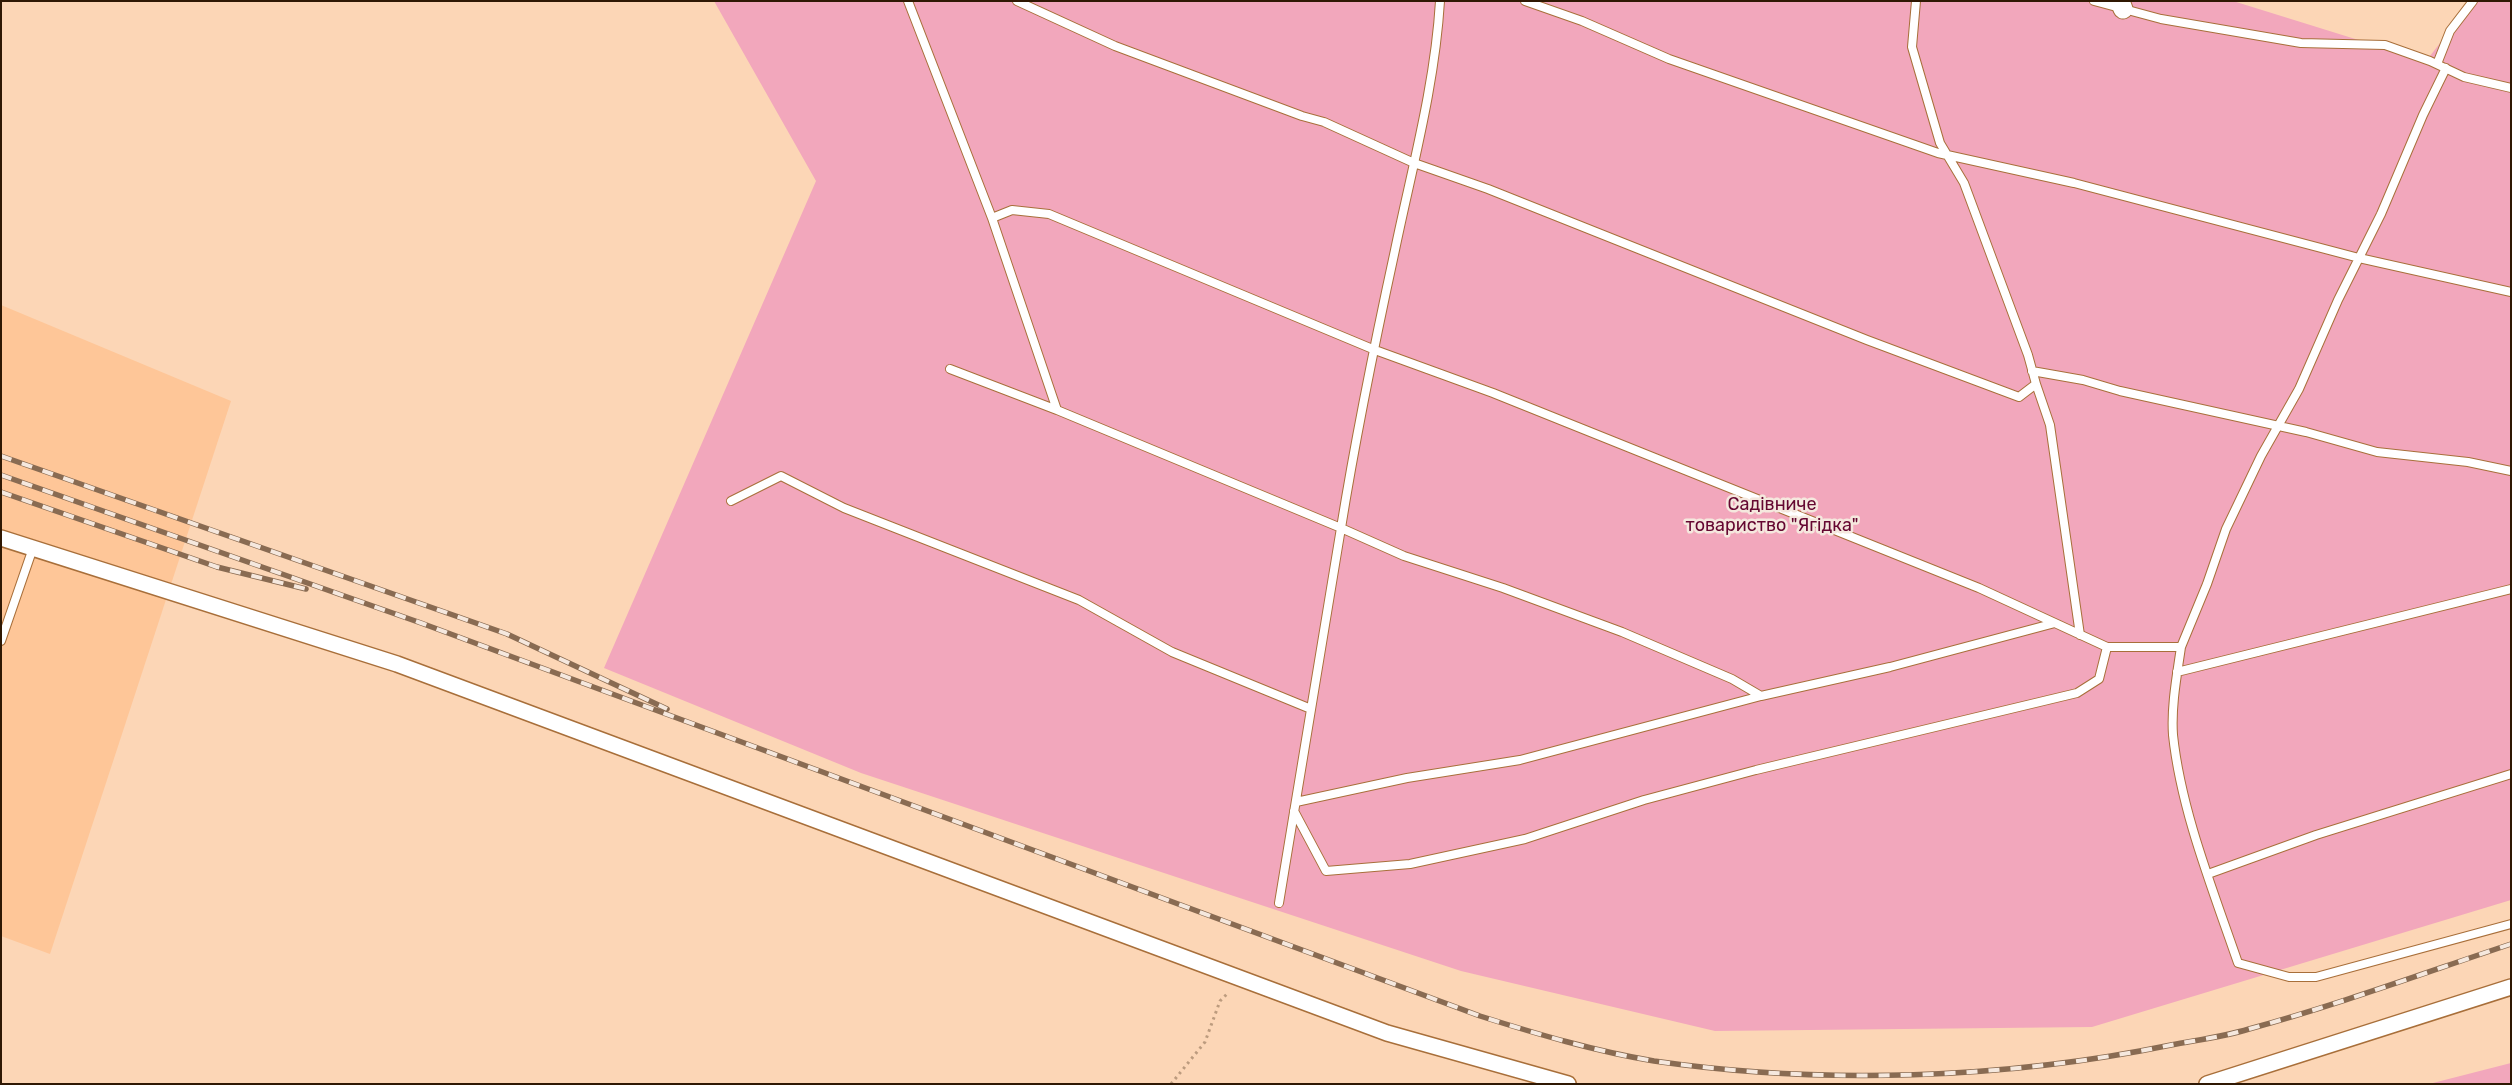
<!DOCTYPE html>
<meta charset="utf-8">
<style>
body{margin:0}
#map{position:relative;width:2512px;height:1085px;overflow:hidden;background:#fcd6b6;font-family:Rubik,sans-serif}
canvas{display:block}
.frame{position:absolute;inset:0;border:2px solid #2f1803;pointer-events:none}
</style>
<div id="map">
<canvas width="2512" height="1085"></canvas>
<div class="frame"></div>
</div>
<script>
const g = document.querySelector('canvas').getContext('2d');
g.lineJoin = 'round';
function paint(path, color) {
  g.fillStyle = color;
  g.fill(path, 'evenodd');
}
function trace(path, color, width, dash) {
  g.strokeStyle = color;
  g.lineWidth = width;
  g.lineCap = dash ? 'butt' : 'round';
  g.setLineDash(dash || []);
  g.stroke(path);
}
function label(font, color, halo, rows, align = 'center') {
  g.font = font + ' Rubik,sans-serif';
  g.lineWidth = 5;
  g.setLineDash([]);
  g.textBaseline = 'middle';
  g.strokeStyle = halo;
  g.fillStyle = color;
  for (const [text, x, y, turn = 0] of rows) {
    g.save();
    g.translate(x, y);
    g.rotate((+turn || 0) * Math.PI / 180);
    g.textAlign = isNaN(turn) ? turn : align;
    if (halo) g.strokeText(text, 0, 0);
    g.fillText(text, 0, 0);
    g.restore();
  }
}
const built = new Path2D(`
 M1,305L231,401L50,954L1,936Z`);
const green = new Path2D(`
 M714,1H2233L2426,61L2473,1H2511V900L2092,1027L1715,1031L1461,971L861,773L604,668L816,181Z
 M2511,1063V1084H2429Z`);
const path = new Path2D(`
 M1171,1084L1205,1042L1220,1001L1229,992`);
const service = new Path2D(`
 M908,1L992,218L1057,410L1341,528L1279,903
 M1017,1L1115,46L1302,116L1324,122L1414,163L1488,189L1867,340L2019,397L2036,384L2028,355L1964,183L1940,143L1912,47L1916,1
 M1440,1C1435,85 1412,168 1395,250C1375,342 1356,435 1341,528L1404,556L1503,588L1622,632L1732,679L1761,696L1890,667L2055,623
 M1525,1L1582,21L1669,59L1938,153L2074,183L2359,258L2511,292
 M2094,1L2161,19L2301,43L2385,45L2430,61L2464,77L2511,88
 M2437,64L2450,31L2473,1
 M992,218L1012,210L1049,214L1375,350L1493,393L1979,588L2107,647H2181L2207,584L2226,529L2261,456L2299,389L2338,300L2381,214L2423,115L2446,68
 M950,369L1057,410
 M2032,371L2083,380L2120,391L2306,432L2377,452L2468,462L2511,471
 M2036,384L2050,425L2080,635
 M731,501L781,476L844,508L1079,600L1172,652L1311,709
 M1,641L33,548
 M2181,647C2177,675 2171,706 2173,735C2181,811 2213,890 2238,963L2289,977H2316L2511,924
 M2177,672L2511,589
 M1296,802L1407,778L1520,760L1761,696
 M1294,811L1326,871L1410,864L1525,839L1644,800L1756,770L2077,693L2099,679L2107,647
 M2208,874L2316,835L2511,774`);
const minor = new Path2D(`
 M1,538L397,664L1387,1033L1568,1084
 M2207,1084L2511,987`);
const tertiary = new Path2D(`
 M2120,1L2123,9`);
const rail = new Path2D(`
 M1,456L507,634L667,709
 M1,475L421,623L1480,1016C1537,1034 1594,1051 1654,1061C1821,1085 2006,1079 2171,1045C2197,1040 2223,1037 2249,1029C2337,1005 2424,973 2511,944
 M1,492L217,567L306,589`);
const parkNames = [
 ["Садівниче",1772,505],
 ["товариство \"Ягідка\"",1772,526]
];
paint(built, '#fec698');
paint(green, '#f2a7bc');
trace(service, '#a86f3a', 10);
trace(minor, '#a86f3a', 18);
trace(tertiary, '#a86f3a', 21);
trace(path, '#bc9b7e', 3, [2.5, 4]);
trace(service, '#fff', 8);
trace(minor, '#fff', 15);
trace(tertiary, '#fff', 19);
trace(rail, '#896b52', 5.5);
trace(rail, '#f5e8de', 4, [11]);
label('18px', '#650731', '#f5e8de', parkNames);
</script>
